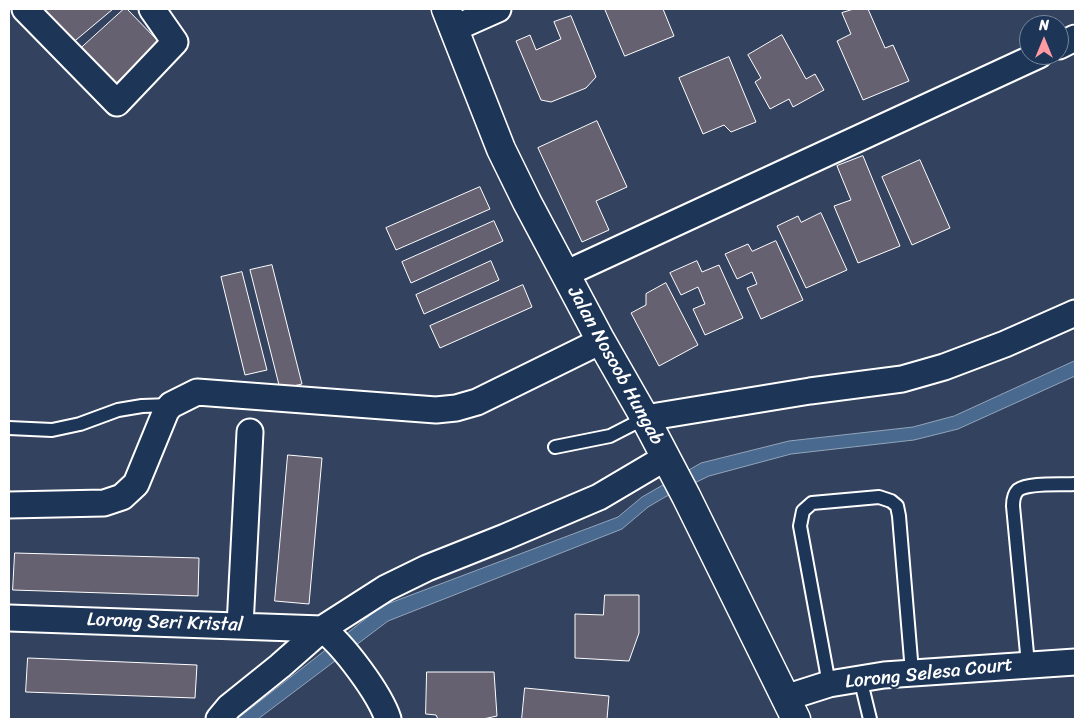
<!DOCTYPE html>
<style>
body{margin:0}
#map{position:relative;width:1084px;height:728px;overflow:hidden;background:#33425f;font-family:Sriracha,sans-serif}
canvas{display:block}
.frame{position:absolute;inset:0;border:10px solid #fff;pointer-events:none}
.north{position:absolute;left:1019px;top:15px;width:50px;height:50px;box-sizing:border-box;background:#1d3557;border:1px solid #77869a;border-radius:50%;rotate:0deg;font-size:14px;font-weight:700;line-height:20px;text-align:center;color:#fff}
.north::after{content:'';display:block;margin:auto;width:18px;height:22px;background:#ff9aa2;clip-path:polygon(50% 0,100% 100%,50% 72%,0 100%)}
</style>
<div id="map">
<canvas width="1084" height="728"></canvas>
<div class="frame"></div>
<div class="north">N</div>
</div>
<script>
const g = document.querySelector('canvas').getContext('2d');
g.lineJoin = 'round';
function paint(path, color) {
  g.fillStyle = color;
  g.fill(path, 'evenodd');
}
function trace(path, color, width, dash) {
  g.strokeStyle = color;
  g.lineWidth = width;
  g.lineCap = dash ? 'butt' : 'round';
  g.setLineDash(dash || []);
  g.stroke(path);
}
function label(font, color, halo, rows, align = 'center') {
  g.font = font + ' Sriracha,sans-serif';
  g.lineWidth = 4.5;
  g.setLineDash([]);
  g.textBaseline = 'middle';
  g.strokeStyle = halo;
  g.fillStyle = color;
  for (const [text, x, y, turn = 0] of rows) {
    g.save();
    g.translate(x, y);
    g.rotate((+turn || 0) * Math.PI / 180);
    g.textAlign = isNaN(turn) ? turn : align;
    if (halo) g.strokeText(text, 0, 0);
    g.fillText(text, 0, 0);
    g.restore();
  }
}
const water = new Path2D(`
 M1075,361V376L958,429L914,440L791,454L709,476L665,497L648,507L622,529L388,621L258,719H237L382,606L618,517L642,497L701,463L789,441L913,427L954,416Z`);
const building = new Path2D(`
 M40,9H113L70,45Z
 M124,9H127L160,43L112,87L78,51Z
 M605,9H663L674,36L625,56Z
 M854,9H868L885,48L893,45L909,81L863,100L837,41L851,34L842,13Z
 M571,16L596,77L586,88L551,102L541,100L516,41L530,35L536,50L561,39L554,22Z
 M782,35L806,79L815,74L824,90L793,107L789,99L770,109L755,82L761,78L748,55Z
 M729,57L756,122L731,132L724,125L703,134L679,78Z
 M597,121L627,187L596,201L609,230L582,242L538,148Z
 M863,156L900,246L858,263L834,206L851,200L837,166Z
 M920,160L950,228L912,245L882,177Z
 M480,187L490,209L396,250L386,228Z
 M821,213L847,270L806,288L777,226L798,216L801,222Z
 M494,221L503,241L411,283L402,262Z
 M776,241L803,300L761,319L747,288L757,284L752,272L737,279L725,254L748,244L752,251Z
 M491,261L499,280L424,314L416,295Z
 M697,261L702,272L719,265L743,318L705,335L693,309L705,304L698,287L681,295L670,273Z
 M272,265L302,384L280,389L250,270Z
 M242,272L267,370L245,375L221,277Z
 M666,283L698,345L659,366L631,313L646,305V294Z
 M523,285L532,307L440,348L430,326Z
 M288,455L322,458L309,604L275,601Z
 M15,553L199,558L198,596L13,590Z
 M605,595H639V633L629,661L575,658V614L603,615Z
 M28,658L197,665L195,698L26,692Z
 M427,672H494L497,716L483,719H438L436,715L426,714Z
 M525,688L609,696L607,719H522Z`);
const lane = new Path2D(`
 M9,428L52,430L80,424L118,410L142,406L171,405
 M555,447L610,436L645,418
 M1028,664L1013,506C1013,500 1014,494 1018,490C1029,482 1062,485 1075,484
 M860,678L870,719
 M829,684L800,526L803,511L812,503L879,497L891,501L897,506L899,516L912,672`);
const street = new Path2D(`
 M25,9L117,103L175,42L152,9
 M453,29L498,9
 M1059,46L1075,38
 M565,274L1039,55
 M645,418L810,391L902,379L944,367L1005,344L1075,313
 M9,505L104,503L122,497L136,484L166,411L171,405L197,392L436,410L456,408L477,402L601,341
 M9,618L322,629C343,644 380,694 388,719
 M240,626L250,432
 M785,698L829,684L884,675L1075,662
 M219,719L229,707L280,666L322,629L386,588L427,568L505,537L599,497L665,458`);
const secondary = new Path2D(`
 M446,9L501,149L527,202L601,341L645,418L686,496L796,719`);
const streetNames = [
 ["Jalan Nosoob Hungab",615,366,61],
 ["Lorong Seri Kristal",165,623,2],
 ["Lorong Selesa Court",929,674,-6]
];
paint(water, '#49698e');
trace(water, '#92a5bb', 1);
paint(building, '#656171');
trace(building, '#fff', 1);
trace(lane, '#fff', 16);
trace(street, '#fff', 29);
trace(secondary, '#fff', 31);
trace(lane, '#1d3557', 12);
trace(street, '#1d3557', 25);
trace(secondary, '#1d3557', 28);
label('19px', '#fff', '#1d3557', streetNames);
</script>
